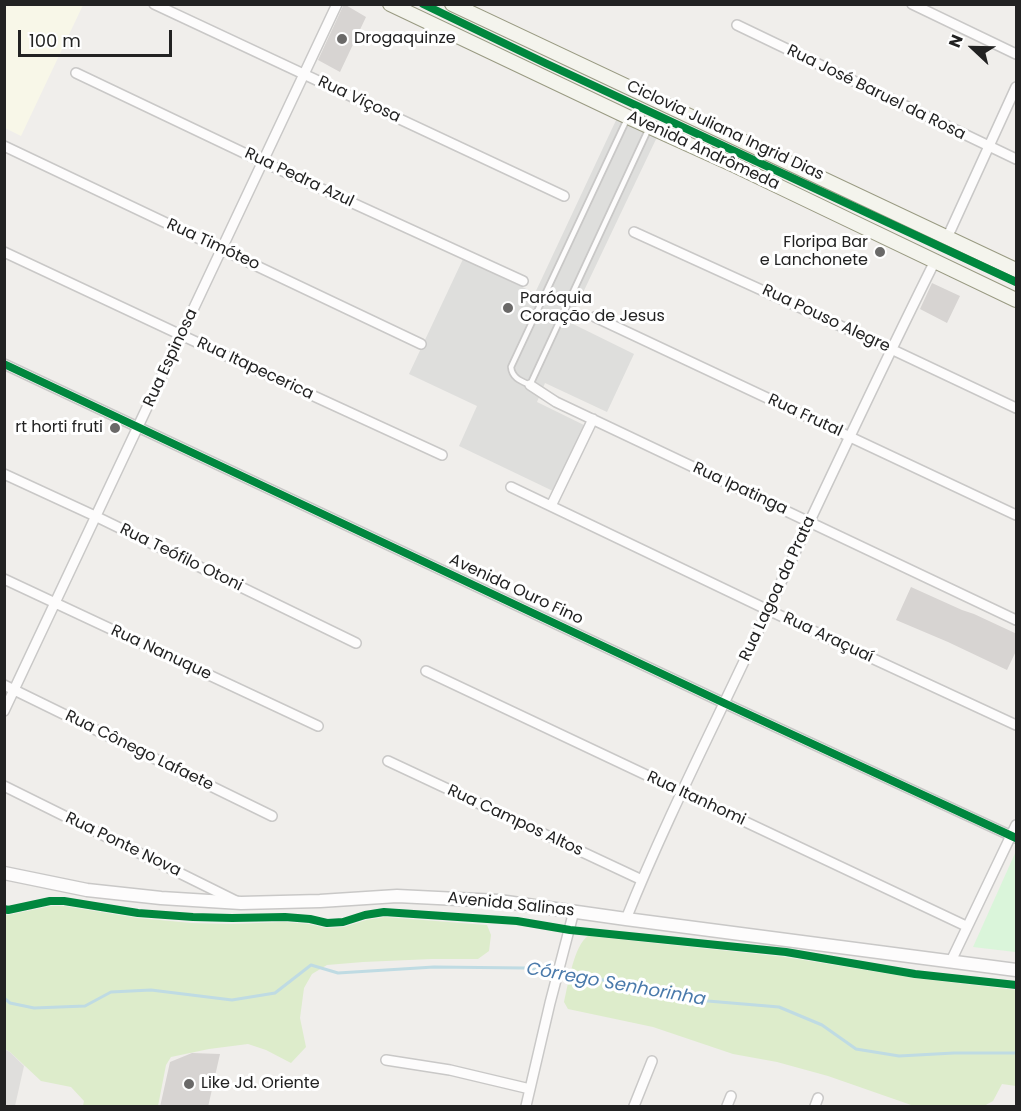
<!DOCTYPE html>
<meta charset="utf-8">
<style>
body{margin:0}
#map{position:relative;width:1021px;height:1111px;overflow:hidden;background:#f0eeeb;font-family:Poppins,sans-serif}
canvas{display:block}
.frame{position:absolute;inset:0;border:6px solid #222;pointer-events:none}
.north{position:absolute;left:943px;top:18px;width:60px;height:60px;-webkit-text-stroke:4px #fff;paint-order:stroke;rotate:292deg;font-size:16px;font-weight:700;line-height:24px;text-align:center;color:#222}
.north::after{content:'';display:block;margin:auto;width:21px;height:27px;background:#222;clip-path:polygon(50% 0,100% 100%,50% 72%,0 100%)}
.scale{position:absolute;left:18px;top:30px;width:154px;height:27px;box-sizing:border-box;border:3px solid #222;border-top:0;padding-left:8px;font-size:18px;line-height:21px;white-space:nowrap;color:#222;-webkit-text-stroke:4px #fff;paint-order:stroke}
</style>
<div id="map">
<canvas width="1021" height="1111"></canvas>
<div class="frame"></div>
<div class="north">N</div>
<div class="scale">100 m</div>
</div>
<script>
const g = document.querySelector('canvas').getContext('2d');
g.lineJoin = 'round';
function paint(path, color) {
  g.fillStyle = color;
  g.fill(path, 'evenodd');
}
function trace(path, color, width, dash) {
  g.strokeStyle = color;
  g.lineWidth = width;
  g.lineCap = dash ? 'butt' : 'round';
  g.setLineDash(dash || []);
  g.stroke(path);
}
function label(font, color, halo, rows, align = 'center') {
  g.font = font + ' Poppins,sans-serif';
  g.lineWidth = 6;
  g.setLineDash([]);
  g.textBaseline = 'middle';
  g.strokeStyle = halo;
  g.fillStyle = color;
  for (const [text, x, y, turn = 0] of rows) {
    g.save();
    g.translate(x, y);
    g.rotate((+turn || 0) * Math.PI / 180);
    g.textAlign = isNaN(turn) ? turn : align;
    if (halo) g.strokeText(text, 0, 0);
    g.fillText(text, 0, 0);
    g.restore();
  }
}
const residential = new Path2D(`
 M4,1049L10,1052L24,1066L15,1106H5Z`);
const education = new Path2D(`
 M5,4L83,5L21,136L5,128Z`);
const religious = new Path2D(`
 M618,116L658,135L569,322L634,354L607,412L545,383L537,402L586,426L555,492L459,446L477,406L409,374L463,259L535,293Z`);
const grass = new Path2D(`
 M51,906H64L138,918L192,923L232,924L285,922L309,924L326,928L344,927L366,920L385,917L487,925L491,935L489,951L478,959H432L363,962L327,965L312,974L304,988L300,1018L306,1047L291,1063L266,1050L248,1044L209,1049L171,1057L166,1065L158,1106H83L84,1101L71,1087L41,1081L10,1052L5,1049V914L8,915Z
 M588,936L785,957L915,978L1016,990V1086L1002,1084L993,1101L984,1106H914L828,1076L777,1062L733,1054L653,1027L568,1009L564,1002C568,985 574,945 588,936Z`);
const park = new Path2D(`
 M1016,851V943L1015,952L973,947Z`);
const stream = new Path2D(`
 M4,998L10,1003L34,1008L85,1006L111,992L151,990L232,1000L275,993L311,965L338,973L434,967L525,968L595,978L672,998L779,1007L822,1025L856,1049L899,1056L954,1053H1016`);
const building = new Path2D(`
 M344,4L366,17L340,72L318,60Z
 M932,283L960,296L947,323L920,309Z
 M911,587L962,610L974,614L1017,634V649L1007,670L948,642L896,620Z
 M192,1053L220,1054L208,1107H160L170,1062Z`);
const service = new Path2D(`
 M627,119L511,367C512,378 521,381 530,385L649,128`);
const minor = new Path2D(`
 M154,4L564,196
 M912,4L1016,54
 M737,25L1016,159
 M76,73L263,162L523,281
 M4,146L421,344
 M634,232L891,349L1016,408
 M947,238L1016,87
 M4,252L181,335L442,455
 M595,317L1016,515
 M4,364L724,703L1016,838
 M530,385L556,402L1016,620
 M4,474L95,516L356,643
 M511,487L768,610L1016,725
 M551,506L593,419
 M4,579L318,726
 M426,671L966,926
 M4,685L272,816
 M4,711L337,4
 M388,761L642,880
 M4,786L236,901
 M626,919C662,829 706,742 747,655C809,523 870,391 935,261
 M951,961L1016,825
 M386,1060L450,1070L530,1089
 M526,1106L550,1003L574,911
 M634,1106L652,1061
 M727,1106L731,1096
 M815,1106L818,1098`);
const tertiary = new Path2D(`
 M4,873L87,890L161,898L241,903L320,901L397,896L499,901L626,919L1016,970`);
const secondary = new Path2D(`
 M390,4L628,117L734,165L1016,300
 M452,4L1016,270`);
const cycleway = new Path2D(`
 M423,4L545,63L1016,282
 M4,364L724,703L1016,838
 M4,909L8,910L50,901H64L138,913L193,917L232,918L285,917L310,919L327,923L343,922L365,915L384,912L517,921L570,930L786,952L915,974L1016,985`);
const markers = [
 [342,39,6,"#6a6968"],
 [880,252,6,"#6a6968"],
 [508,308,6,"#6a6968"],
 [115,428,6,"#6a6968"],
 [189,1084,6,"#6a6968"]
];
const poiNames = [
 ["Drogaquinze",354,39],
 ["Floripa Bar",868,243,"right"],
 ["e Lanchonete",868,261,"right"],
 ["Paróquia",520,299],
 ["Coração de Jesus",520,317],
 ["rt horti fruti",103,428,"right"],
 ["Like Jd. Oriente",201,1084]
];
const streetNames = [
 ["Rua José Baruel da Rosa",876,93,26],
 ["Rua Viçosa",359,100,25],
 ["Ciclovia Juliana Ingrid Dias",725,131,25],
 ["Avenida Andrômeda",703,151,25],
 ["Rua Pedra Azul",299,178,25],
 ["Rua Timóteo",213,245,25],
 ["Rua Pouso Alegre",826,319,25],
 ["Rua Espinosa",171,358,-65],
 ["Rua Itapecerica",255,369,25],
 ["Rua Frutal",805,416,25],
 ["Rua Ipatinga",740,489,25],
 ["Rua Teófilo Otoni",181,558,26],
 ["Rua Lagoa da Prata",778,589,-65],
 ["Avenida Ouro Fino",516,590,25],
 ["Rua Araçuaí",828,638,25],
 ["Rua Nanuque",161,653,25],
 ["Rua Cônego Lafaete",139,751,26],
 ["Rua Itanhomi",696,799,25],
 ["Rua Campos Altos",515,821,25],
 ["Rua Ponte Nova",123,845,26],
 ["Avenida Salinas",511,905,6]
];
const waterNames = [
 ["Córrego Senhorinha",616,985,10]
];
paint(residential, '#dfdedc');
paint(education, '#f8f7e8');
paint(religious, '#dededc');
paint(grass, '#ddeccb');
paint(park, '#daf5da');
trace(stream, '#bfdbe3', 3);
paint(building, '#d7d4d2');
trace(service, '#c9c8c7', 8);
trace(minor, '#c9c8c7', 12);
trace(tertiary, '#c9c8c7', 15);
trace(secondary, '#999a82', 16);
trace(service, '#fdfcfc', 4.5);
trace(minor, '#fdfcfc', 9);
trace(tertiary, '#fdfcfc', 12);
trace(secondary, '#f4f4ed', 14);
trace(cycleway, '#00873e', 8);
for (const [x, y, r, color] of markers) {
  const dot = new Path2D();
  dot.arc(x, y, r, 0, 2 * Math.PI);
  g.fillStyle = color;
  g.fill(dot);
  trace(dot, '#fff', 2);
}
label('16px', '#222', '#fff', poiNames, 'left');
label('16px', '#222', '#fff', streetNames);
label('italic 18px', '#4a7aab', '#fff', waterNames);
</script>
